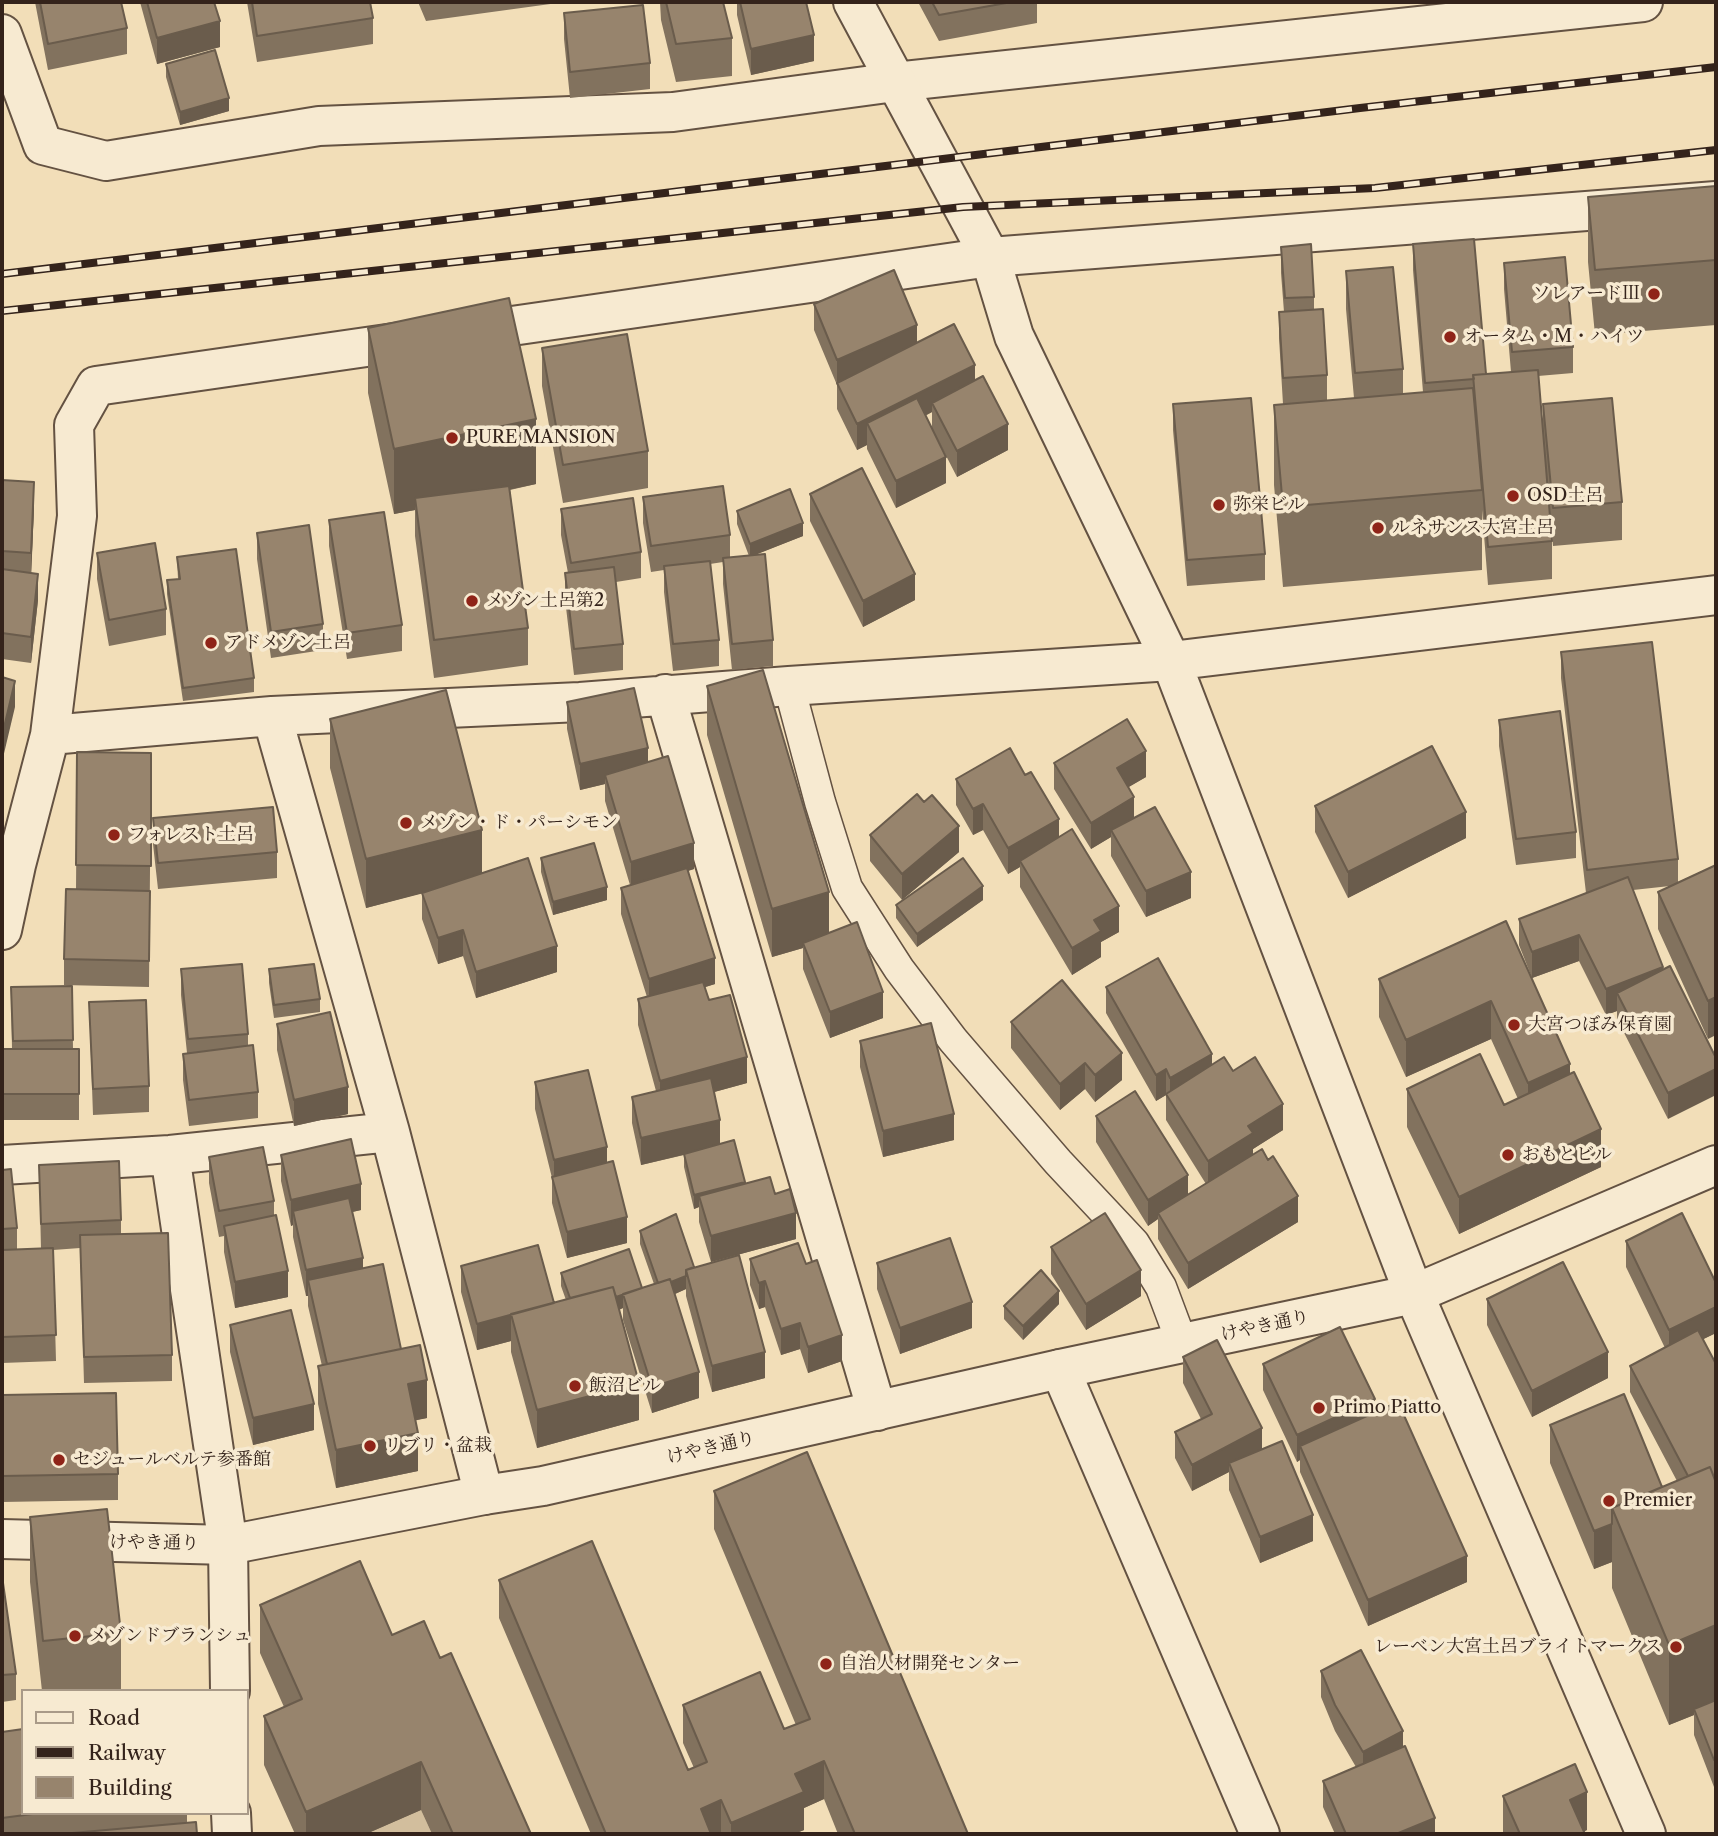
<!DOCTYPE html>
<meta charset="utf-8">
<style>
body{margin:0}
#map{position:relative;width:1718px;height:1836px;overflow:hidden;background:#f2deb8;font-family:"Libre Caslon Text",serif}
canvas{display:block}
.frame{position:absolute;inset:0;border:4px solid #34231b;pointer-events:none}
.legend{position:absolute;left:21px;top:1689px;width:228px;height:126px;box-sizing:border-box;background:#f7ead1;border:2px solid #a99a88;margin:0;padding:9px 12px;list-style:none;font-size:21px;color:#34231b}
.legend li{display:flex;align-items:center;gap:14px;height:35px}
.legend b{width:35px;border:2px solid #a99a88}
</style>
<div id="map">
<canvas width="1718" height="1836"></canvas>
<div class="frame"></div>
<ul class="legend">
<li><b style="height:9px;background:#f7ead1"></b>Road</li>
<li><b style="height:9px;background:#34231b"></b>Railway</li>
<li><b style="height:19px;background:#97846d"></b>Building</li>
</ul>
</div>
<script>
const g = document.querySelector('canvas').getContext('2d');
g.lineJoin = 'round';
function paint(path, color) {
  g.fillStyle = color;
  g.fill(path, 'evenodd');
}
function trace(path, color, width, dash) {
  g.strokeStyle = color;
  g.lineWidth = width;
  g.lineCap = dash ? 'butt' : 'round';
  g.setLineDash(dash || []);
  g.stroke(path);
}
function label(font, color, halo, rows, align = 'center') {
  g.font = font + ' "Libre Caslon Text","Noto Serif JP",serif';
  g.lineWidth = 7;
  g.setLineDash([]);
  g.textBaseline = 'middle';
  g.strokeStyle = halo;
  g.fillStyle = color;
  for (const [text, x, y, turn = 0] of rows) {
    g.save();
    g.translate(x, y);
    g.rotate((+turn || 0) * Math.PI / 180);
    g.textAlign = isNaN(turn) ? turn : align;
    if (halo) g.strokeText(text, 0, 0);
    g.fillText(text, 0, 0);
    g.restore();
  }
}
const green = new Path2D(`
 M421,1810L432,1834H366Z`);
const service = new Path2D(`
 M789,686L820,802L847,888L899,969L953,1040L1058,1162L1134,1243L1161,1287L1182,1343`);
const minor = new Path2D(`
 M2,34L43,145L106,161L319,126L673,112L895,82L1643,2
 M665,694L877,1411
 M272,716L390,1132L484,1495
 M50,735L272,716L580,702L789,686L1171,661
 M2,930L16,865L50,735L77,516L74,425L96,386L990,257L1716,201
 M170,1155L228,1545L230,1691
 M2,1165L170,1155L390,1132
 M1414,1294L1716,1165
 M1060,1369L1260,1834
 M231,1813L232,1834`);
const tertiary = new Path2D(`
 M853,2L990,257L1014,336L1171,661L1414,1294L1646,1834
 M1171,661L1716,595
 M2,1539L228,1545L484,1495L543,1486L1060,1369L1414,1294`);
const rail = new Path2D(`
 M2,274L1360,108L1716,67
 M2,311L963,207L1375,188L1716,150`);
const wall = new Path2D(`
 M35,2H121L127,28V54L48,70Z
 M140,2H214L220,47L157,64Z
 M247,2H370L373,18V44L257,62Z
 M418,2H565L426,21Z
 M660,2H723L732,38V76L676,82L661,20Z
 M737,2H806L814,61L751,75L737,15Z
 M918,2H1037V23L939,41Z
 M564,13L650,63V89L570,98L564,39Z
 M166,64L229,111L180,125L166,77Z
 M1716,186V325L1595,335L1588,262V197Z
 M1413,244L1486,374L1511,372L1504,289V263L1573,347V373L1538,376L1543,436V404L1622,502V540L1553,546L1551,520L1552,541V579L1488,585L1482,510V570L1283,587L1274,485V405L1283,404L1279,338V312H1284L1281,273V247L1314,297V310L1327,375V401L1354,398L1346,309V271L1403,369V394L1423,392L1413,270Z
 M814,304L917,343L975,380L1008,450L957,477L939,442L946,483L896,508L867,449V445L857,450L837,409V385L814,330ZM932,412V428L925,416Z
 M368,328L536,484L510,490L528,628V665L434,678L415,536V510L394,514L368,393Z
 M542,348L648,451V488L563,503L542,386Z
 M1173,404L1265,554V580L1187,586L1173,430Z
 M2,480L34,508L31,573L38,600L31,663L2,659Z
 M810,494L915,600L863,627L810,521Z
 M643,497L730,535V558L749,556L737,524V511L803,536L754,555L773,640V666L732,670L723,584V562L710,564L719,640V666L673,671L664,592V570L651,572L643,523Z
 M561,509L641,552V578L616,582L623,644V670L574,675L565,599V573H568L561,535Z
 M329,520L402,625V651L347,659L329,546Z
 M257,533L323,624V650L271,658L257,559Z
 M97,553L166,609V635L109,646L97,579Z
 M177,557L254,678V692L183,701L167,594V580L178,579Z
 M1561,652L1678,859V882L1716,865L1708,1039L1658,929V892L1670,886L1633,890L1663,970L1670,966L1668,1119L1617,1019V1011L1606,1015L1579,961L1532,978L1519,945V919L1586,893L1561,678Z
 M707,686L829,933L883,1018L830,1038L803,969V948L772,957L707,735Z
 M567,702L648,762L694,869L688,871L715,984L705,987L709,1000L747,1083L714,1092L720,1144L745,1184L775,1194L796,1239L711,1262L699,1222V1207L694,1209L684,1167V1155L641,1165L632,1123V1097L656,1091L638,1025V999L647,997L621,914V888L630,885L605,801V784L580,790L567,729Z
 M330,719L482,873L557,972L476,998L463,956L438,964L422,919V893L366,908L330,768Z
 M1499,720L1576,832V858L1516,865L1499,746Z
 M77,752L151,753L149,987L64,985V959L76,890Z
 M1054,763L1146,777L1128,787L1134,818L1191,898L1146,917L1111,856V837L1091,849L1054,789Z
 M956,779L1059,838L1119,932L1101,942V957L1072,975L1020,887V867L1008,874L983,830L973,835L956,805Z
 M1315,806L1466,838L1348,898L1315,832Z
 M153,818L277,852V878L158,889L153,844Z
 M870,835L959,852L902,900L870,861Z
 M541,858L607,900L553,915L541,872Z
 M983,900L917,947L896,918V905Z
 M1506,921L1570,1074L1601,1167L1459,1234L1407,1127V1089L1504,1105L1518,1099L1491,1039L1406,1077L1379,1017V979Z
 M181,969L248,1034V1046L258,1092V1118L189,1126L183,1080V1054L187,1053L181,995Z
 M269,969L320,999V1012L274,1018L269,983Z
 M72,986L73,1049H79V1120H2V1049H12L11,987Z
 M1106,987L1212,1065L1233,1071L1283,1130L1253,1149V1155L1298,1222L1188,1289L1158,1239V1219L1148,1226L1096,1142V1116L1188,1195L1206,1184L1166,1120V1095L1156,1101L1106,1013Z
 M89,1002L149,1086V1112L93,1115Z
 M1011,1022L1122,1080L1095,1102L1085,1089L1060,1110L1011,1048Z
 M277,1024L348,1114L294,1126L277,1050Z
 M860,1041L954,1140L883,1157L860,1067Z
 M535,1082L607,1163L627,1243L567,1258L552,1203V1178L535,1109Z
 M281,1155L361,1210L352,1212L363,1269L401,1349L427,1418L415,1420L418,1471L336,1488L318,1404V1366H322L308,1306V1296H306L293,1237V1225L291,1226L281,1181Z
 M209,1157L274,1201V1215L288,1297L235,1308L224,1252V1236L219,1237L209,1183Z
 M39,1165L121,1220V1234L172,1355V1381L84,1383L80,1248L53,1250L56,1361L2,1363V1170L17,1228V1249H41Z
 M640,1231L694,1268L765,1378L712,1392L686,1296V1289L675,1294L699,1398L652,1413L623,1320V1308L619,1310L639,1420L537,1448L511,1352V1341L477,1350L461,1292V1266L554,1303L566,1300L561,1286V1273L642,1288L654,1284L640,1244Z
 M1626,1241L1716,1333L1703,1339L1716,1364V1786L1714,1787L1694,1735V1715L1669,1725L1612,1588V1562L1594,1569L1550,1463V1425L1662,1487L1677,1481L1630,1392V1366L1665,1348L1626,1267Z
 M1051,1247L1141,1296L1086,1330L1051,1274Z
 M750,1259L842,1361L808,1373L800,1349L781,1355L765,1307L759,1309L750,1285Z
 M877,1263L972,1328L900,1354L877,1289Z
 M1487,1299L1608,1378L1532,1417L1487,1325Z
 M1059,1304L1023,1340L1004,1319V1306Z
 M230,1325L314,1430L253,1445L230,1352Z
 M1183,1357L1262,1450L1313,1541L1260,1563L1229,1490V1472L1192,1491L1175,1458V1432L1201,1419L1183,1383Z
 M1263,1364L1375,1412L1467,1582L1368,1626L1300,1472V1460L1297,1462L1263,1390Z
 M2,1395L118,1474V1500L2,1502Z
 M714,1491L968,1834H838L824,1799L804,1808V1830L794,1834H591L499,1618V1580L688,1770L694,1768L683,1743V1705L784,1729L796,1725L714,1529Z
 M30,1517L121,1633V1691H42L30,1582Z
 M2,1576L16,1674V1700L2,1702Z
 M260,1605L392,1635L440,1658L531,1834H432L421,1810L366,1834H295L264,1765V1716L284,1707L260,1653Z
 M1321,1671L1403,1747L1435,1834H1335L1323,1807V1781L1356,1767L1335,1731L1321,1697Z
 M2,1732L23,1813H187V1823L197,1834H2Z
 M1503,1796L1587,1830L1584,1831L1585,1834H1503Z`);
const shadedWall = new Path2D(`
 M220,21V47L157,64V38Z
 M814,35V61L751,75V49Z
 M229,98V111L180,125V112Z
 M917,325V351L837,386V360Z
 M975,365V391L932,403V412L876,440L867,423V445L857,450V424Z
 M536,419V484L417,509L415,498V510L394,514V449Z
 M1008,424V450L957,477V451Z
 M946,457V483L896,508V481Z
 M34,482V508L31,579V553Z
 M803,523V536L750,557V544Z
 M38,574V600L31,663V637Z
 M915,574V600L863,627V601Z
 M15,681V707L2,762V736Z
 M648,748V774L605,775V784L580,790V764Z
 M1146,751V777L1117,794V768Z
 M1134,797V823L1111,830V837L1091,849V823Z
 M983,804V830L973,835V809Z
 M1466,812V838L1348,898V872Z
 M1059,819V845L1020,861V867L1008,874V848Z
 M959,826V852L902,900V874Z
 M482,830V878L366,908V859Z
 M694,843V869L631,888V862Z
 M1191,872V898L1146,917V891Z
 M983,886V900L917,947V934Z
 M607,887V900L553,915V902Z
 M829,892V940L803,943V948L772,957V909Z
 M1119,906V932L1101,942V957L1072,975V948L1094,920Z
 M463,930V956L438,964V938Z
 M1579,935V961L1532,978V952Z
 M557,946V972L476,998V972Z
 M715,958V984L649,1005V979Z
 M1663,967V993H1617V1011L1606,1015V989Z
 M883,992V1018L830,1038V1012Z
 M1716,997V1035L1708,1039V1001Z
 M1491,1001V1039L1406,1077V1040Z
 M1122,1053V1080L1095,1102V1075Z
 M1212,1054V1080L1170,1101V1078Z
 M747,1057V1083L660,1107V1081Z
 M1085,1063V1089L1060,1110V1084Z
 M1570,1064V1102L1528,1121V1083Z
 M1166,1069V1095L1156,1101V1075Z
 M1716,1069V1095L1668,1119V1093Z
 M348,1087V1114L294,1126V1100Z
 M1283,1104V1130L1253,1149V1159L1208,1187V1161L1248,1126Z
 M954,1114V1140L883,1157V1131Z
 M720,1120V1146L641,1165V1138Z
 M1601,1129V1167L1459,1234V1197Z
 M607,1147V1173L554,1186V1160Z
 M1188,1175V1201L1158,1213V1219L1148,1226V1200Z
 M745,1182V1195L699,1196V1207L694,1209V1195Z
 M361,1184V1210L296,1225L293,1211V1225L291,1226V1200Z
 M1298,1196V1222L1188,1289V1263Z
 M796,1213V1239L711,1262V1236Z
 M627,1217V1243L567,1258V1232Z
 M363,1258V1284L308,1280V1296H306V1270Z
 M1141,1270V1296L1086,1330V1304Z
 M288,1271V1297L235,1308V1282Z
 M686,1276V1289L659,1301V1287Z
 M765,1281V1307L759,1309V1283Z
 M1059,1291V1304L1023,1340V1326Z
 M623,1295V1308L574,1325V1311Z
 M972,1302V1328L900,1354V1328Z
 M1716,1307V1333L1669,1356V1330Z
 M511,1315V1341L477,1350V1324Z
 M800,1323V1349L781,1355V1329Z
 M842,1335V1361L808,1373V1347Z
 M765,1352V1378L712,1392V1366Z
 M1608,1352V1378L1532,1417V1391Z
 M699,1372V1398L652,1413V1387Z
 M427,1380V1418L408,1422V1384Z
 M639,1383V1420L537,1448V1410Z
 M1375,1399V1425L1300,1446V1460L1297,1462V1435Z
 M314,1404V1430L253,1445V1418Z
 M1262,1428V1454L1229,1463V1472L1192,1491V1465Z
 M418,1433V1471L336,1488V1450Z
 M1313,1515V1541L1260,1563V1537Z
 M1612,1524V1562L1594,1569V1531Z
 M1467,1556V1582L1368,1626V1600Z
 M1716,1625V1705L1694,1709V1715L1669,1725V1645Z
 M1403,1731V1757L1363,1778V1752Z
 M1714,1760H1716V1786L1714,1787Z
 M824,1761V1799L804,1808V1830L794,1834H731V1823L795,1774Z
 M421,1762V1810L366,1834H306V1812Z
 M1587,1792V1830L1578,1834L1570,1800Z
 M721,1800V1834H701V1809Z
 M1435,1818V1834H1396Z`);
const building = new Path2D(`
 M40,2H121L127,28L48,44Z
 M147,2H214L220,21L157,38Z
 M252,2H370L373,18L257,36Z
 M666,2H723L732,38L676,44Z
 M740,2H806L814,35L751,49Z
 M932,2H1012L939,15Z
 M643,5L650,63L570,72L564,13Z
 M215,50L229,98L180,112L166,64Z
 M1716,186V260L1595,270L1588,197Z
 M1474,239L1486,374L1473,375L1474,379L1425,383L1413,244Z
 M1311,244L1314,297L1285,298L1281,247Z
 M1565,257L1573,347L1512,352L1504,263Z
 M1393,267L1403,369L1355,373L1346,271Z
 M894,270L917,325L837,360L814,304Z
 M509,298L536,419L394,449L368,328Z
 M1323,309L1327,375L1283,378L1279,312Z
 M954,324L975,365L857,424L837,383Z
 M627,334L648,451L563,465L542,348Z
 M1538,370L1552,541L1488,547L1473,375Z
 M983,376L1008,424L957,451L932,403Z
 M1473,388L1482,490L1283,507L1274,405Z
 M917,398L946,457L896,481L867,423Z
 M1251,398L1265,554L1187,560L1173,404Z
 M1612,398L1622,502L1553,508L1543,404Z
 M862,468L915,574L863,601L810,494Z
 M2,480L34,482L31,553L2,551Z
 M509,486L528,628L434,640L415,498Z
 M723,486L730,535L651,546L643,497Z
 M790,489L803,523L750,544L737,511Z
 M633,498L641,552L571,563L561,509Z
 M384,512L402,625L347,633L329,520Z
 M309,525L323,624L271,632L257,533Z
 M155,543L166,609L109,620L97,553Z
 M236,549L254,678L183,688L167,580L180,579L177,557Z
 M765,554L773,640L732,644L723,558Z
 M710,561L719,640L673,644L664,566Z
 M614,567L623,644L574,649L565,573Z
 M2,569L38,574L31,637L2,633Z
 M1652,642L1678,859L1587,870L1561,652Z
 M763,670L829,892L772,909L707,686Z
 M2,677L15,681L2,736Z
 M634,688L648,748L580,764L567,702Z
 M446,690L482,830L366,859L330,719Z
 M1560,711L1576,832L1516,839L1499,720Z
 M1127,719L1146,751L1117,768L1134,797L1091,823L1054,763Z
 M1432,746L1466,812L1348,872L1315,806Z
 M1010,748L1025,775L1031,772L1059,819L1008,848L983,804L973,809L956,779Z
 M77,752L151,753V866L76,865Z
 M668,756L694,843L631,862L605,775Z
 M917,794L924,802L932,795L959,826L902,874L870,835Z
 M273,807L277,852L158,863L153,818Z
 M1155,807L1191,872L1146,891L1111,830Z
 M1072,829L1119,906L1094,920L1101,931L1072,948L1020,861Z
 M594,843L607,887L553,902L541,858Z
 M528,858L557,946L476,972L463,930L438,938L422,893Z
 M963,858L983,886L917,934L896,905Z
 M1716,865V997L1708,1001L1658,892Z
 M687,868L715,958L649,979L621,888Z
 M1628,877L1663,967L1606,989L1579,935L1532,952L1519,919Z
 M66,889L150,891L149,961L64,959Z
 M1506,921L1570,1064L1528,1083L1491,1001L1406,1040L1379,979Z
 M857,922L883,992L830,1012L803,943Z
 M1158,958L1212,1054L1170,1078L1166,1069L1156,1075L1106,987Z
 M242,964L248,1034L188,1039L181,969Z
 M314,964L320,999L274,1005L269,969Z
 M1670,966L1716,1058V1069L1668,1093L1617,993Z
 M1062,980L1122,1053L1095,1075L1085,1063L1060,1084L1011,1022Z
 M703,982L709,1000L730,995L747,1057L660,1081L638,999Z
 M72,986L73,1040L13,1041L11,987Z
 M146,1000L149,1086L93,1089L89,1002Z
 M330,1012L348,1087L294,1100L277,1024Z
 M931,1023L954,1114L883,1131L860,1041Z
 M253,1045L258,1092L189,1100L183,1054Z
 M2,1049H79V1094H2Z
 M1480,1054L1504,1105L1574,1072L1601,1129L1459,1197L1407,1089Z
 M1224,1057L1233,1071L1255,1057L1283,1104L1248,1126L1253,1133L1208,1161L1166,1094Z
 M588,1070L607,1147L554,1160L535,1082Z
 M711,1078L720,1120L641,1138L632,1097Z
 M1135,1091L1188,1175L1148,1200L1096,1116Z
 M351,1139L361,1184L291,1200L281,1155Z
 M734,1140L745,1182L694,1195L684,1154Z
 M263,1147L274,1201L219,1211L209,1157Z
 M1262,1149L1268,1160L1273,1156L1298,1196L1188,1263L1158,1213Z
 M119,1161L121,1220L41,1224L39,1165Z
 M613,1161L627,1217L567,1232L552,1177Z
 M11,1169L17,1228L2,1229V1170Z
 M770,1177L775,1194L790,1189L796,1213L711,1236L699,1196Z
 M349,1198L363,1258L306,1270L293,1211Z
 M1105,1213L1141,1270L1086,1304L1051,1247Z
 M1682,1213L1716,1283V1307L1669,1330L1626,1241Z
 M676,1214L694,1267L686,1270V1276L671,1282L670,1279L658,1283L640,1231Z
 M276,1215L288,1271L235,1282L224,1226Z
 M168,1233L172,1355L84,1357L80,1235Z
 M950,1238L972,1302L900,1328L877,1263Z
 M798,1243L806,1264L817,1260L842,1335L808,1347L800,1323L781,1329L765,1281L759,1283L750,1259Z
 M538,1245L554,1303L477,1324L461,1266Z
 M53,1248L56,1335L2,1337V1250Z
 M629,1249L642,1288L616,1297L613,1287L570,1298L561,1273Z
 M739,1255L765,1352L712,1366L686,1270Z
 M1563,1262L1608,1352L1532,1391L1487,1299Z
 M383,1264L401,1349L327,1364L308,1280Z
 M1041,1270L1059,1291L1023,1326L1004,1306Z
 M670,1279L699,1372L652,1387L623,1294Z
 M613,1287L639,1383L537,1410L511,1314Z
 M291,1310L314,1404L253,1418L230,1325Z
 M1340,1327L1375,1399L1297,1435L1263,1364Z
 M1698,1330L1716,1364V1475L1714,1477L1710,1467L1688,1476L1630,1366Z
 M1217,1340L1262,1428L1192,1465L1175,1432L1212,1414L1183,1357Z
 M420,1345L427,1380L408,1384L418,1433L336,1450L318,1366Z
 M116,1393L118,1474L2,1476V1395Z
 M1624,1394L1662,1487L1612,1508V1524L1594,1531L1550,1425Z
 M1398,1402L1467,1556L1368,1600L1300,1446Z
 M1282,1441L1313,1515L1260,1537L1229,1463Z
 M807,1452L968,1834H855L824,1761L795,1774L804,1792L731,1823L721,1800L701,1809L711,1834H606L499,1580L592,1541L688,1770L707,1762L683,1705L760,1672L784,1729L810,1719L714,1491Z
 M1710,1467L1716,1483V1625L1669,1645L1612,1508Z
 M107,1509L121,1633L43,1641L30,1517Z
 M360,1561L392,1635L424,1621L440,1658L451,1653L531,1834H453L421,1762L306,1812L264,1716L302,1699L260,1605Z
 M2,1576L16,1674L2,1675Z
 M1361,1650L1403,1731L1363,1752L1335,1705L1321,1671Z
 M1716,1700V1760H1714L1694,1709Z
 M23,1729V1813H40L2,1818V1732Z
 M1405,1746L1435,1818L1396,1834H1346L1323,1781Z
 M1575,1764L1587,1792L1570,1800L1585,1834H1520L1503,1796Z
 M196,1822L197,1834H61Z`);
const markers = [
 [1654,294,7,"#8f2418"],
 [1450,337,7,"#8f2418"],
 [452,438,7,"#8f2418"],
 [1513,496,7,"#8f2418"],
 [1219,505,7,"#8f2418"],
 [1378,528,7,"#8f2418"],
 [472,601,7,"#8f2418"],
 [211,643,7,"#8f2418"],
 [406,823,7,"#8f2418"],
 [114,835,7,"#8f2418"],
 [1514,1025,7,"#8f2418"],
 [1508,1155,7,"#8f2418"],
 [575,1386,7,"#8f2418"],
 [1319,1408,7,"#8f2418"],
 [370,1446,7,"#8f2418"],
 [59,1460,7,"#8f2418"],
 [1609,1501,7,"#8f2418"],
 [75,1636,7,"#8f2418"],
 [1676,1647,7,"#8f2418"],
 [826,1664,7,"#8f2418"]
];
const poiNames = [
 ["ソレアードⅢ",1640,294,"right"],
 ["オータム・M・ハイツ",1464,337],
 ["PURE MANSION",466,438],
 ["OSD土呂",1527,496],
 ["弥栄ビル",1233,505],
 ["ルネサンス大宮土呂",1392,528],
 ["メゾン土呂第2",486,601],
 ["アドメゾン土呂",225,643],
 ["メゾン・ド・パーシモン",420,823],
 ["フォレスト土呂",128,835],
 ["大宮つぼみ保育園",1528,1025],
 ["おもとビル",1522,1155],
 ["飯沼ビル",589,1386],
 ["Primo Piatto",1333,1408],
 ["リブリ・盆栽",384,1446],
 ["セジュールベルテ参番館",73,1460],
 ["Premier",1623,1501],
 ["メゾンドブランシュ",89,1636],
 ["レーベン大宮土呂ブライトマークス",1662,1647,"right"],
 ["自治人材開発センター",840,1664]
];
const streetNames = [
 ["けやき通り",1265,1326,-12],
 ["けやき通り",711,1448,-13],
 ["けやき通り",154,1543,1]
];
paint(green, '#d2be9d');
trace(service, '#645242', 33);
trace(minor, '#645242', 42);
trace(tertiary, '#645242', 42);
trace(service, '#f7ead1', 30);
trace(minor, '#f7ead1', 38);
trace(tertiary, '#f7ead1', 38);
trace(rail, '#34231b', 8);
trace(rail, '#f7ead1', 5, [16]);
paint(wall, '#82725e');
paint(shadedWall, '#6a5c4c');
paint(building, '#97846d');
trace(building, '#6a5c4c', 2);
for (const [x, y, r, color] of markers) {
  const dot = new Path2D();
  dot.arc(x, y, r, 0, 2 * Math.PI);
  g.fillStyle = color;
  g.fill(dot);
  trace(dot, '#f7ead1', 2.5);
}
label('18px', '#34231b', '#f7ead1', poiNames, 'left');
label('18px', '#34231b', '#f7ead1', streetNames);
</script>
